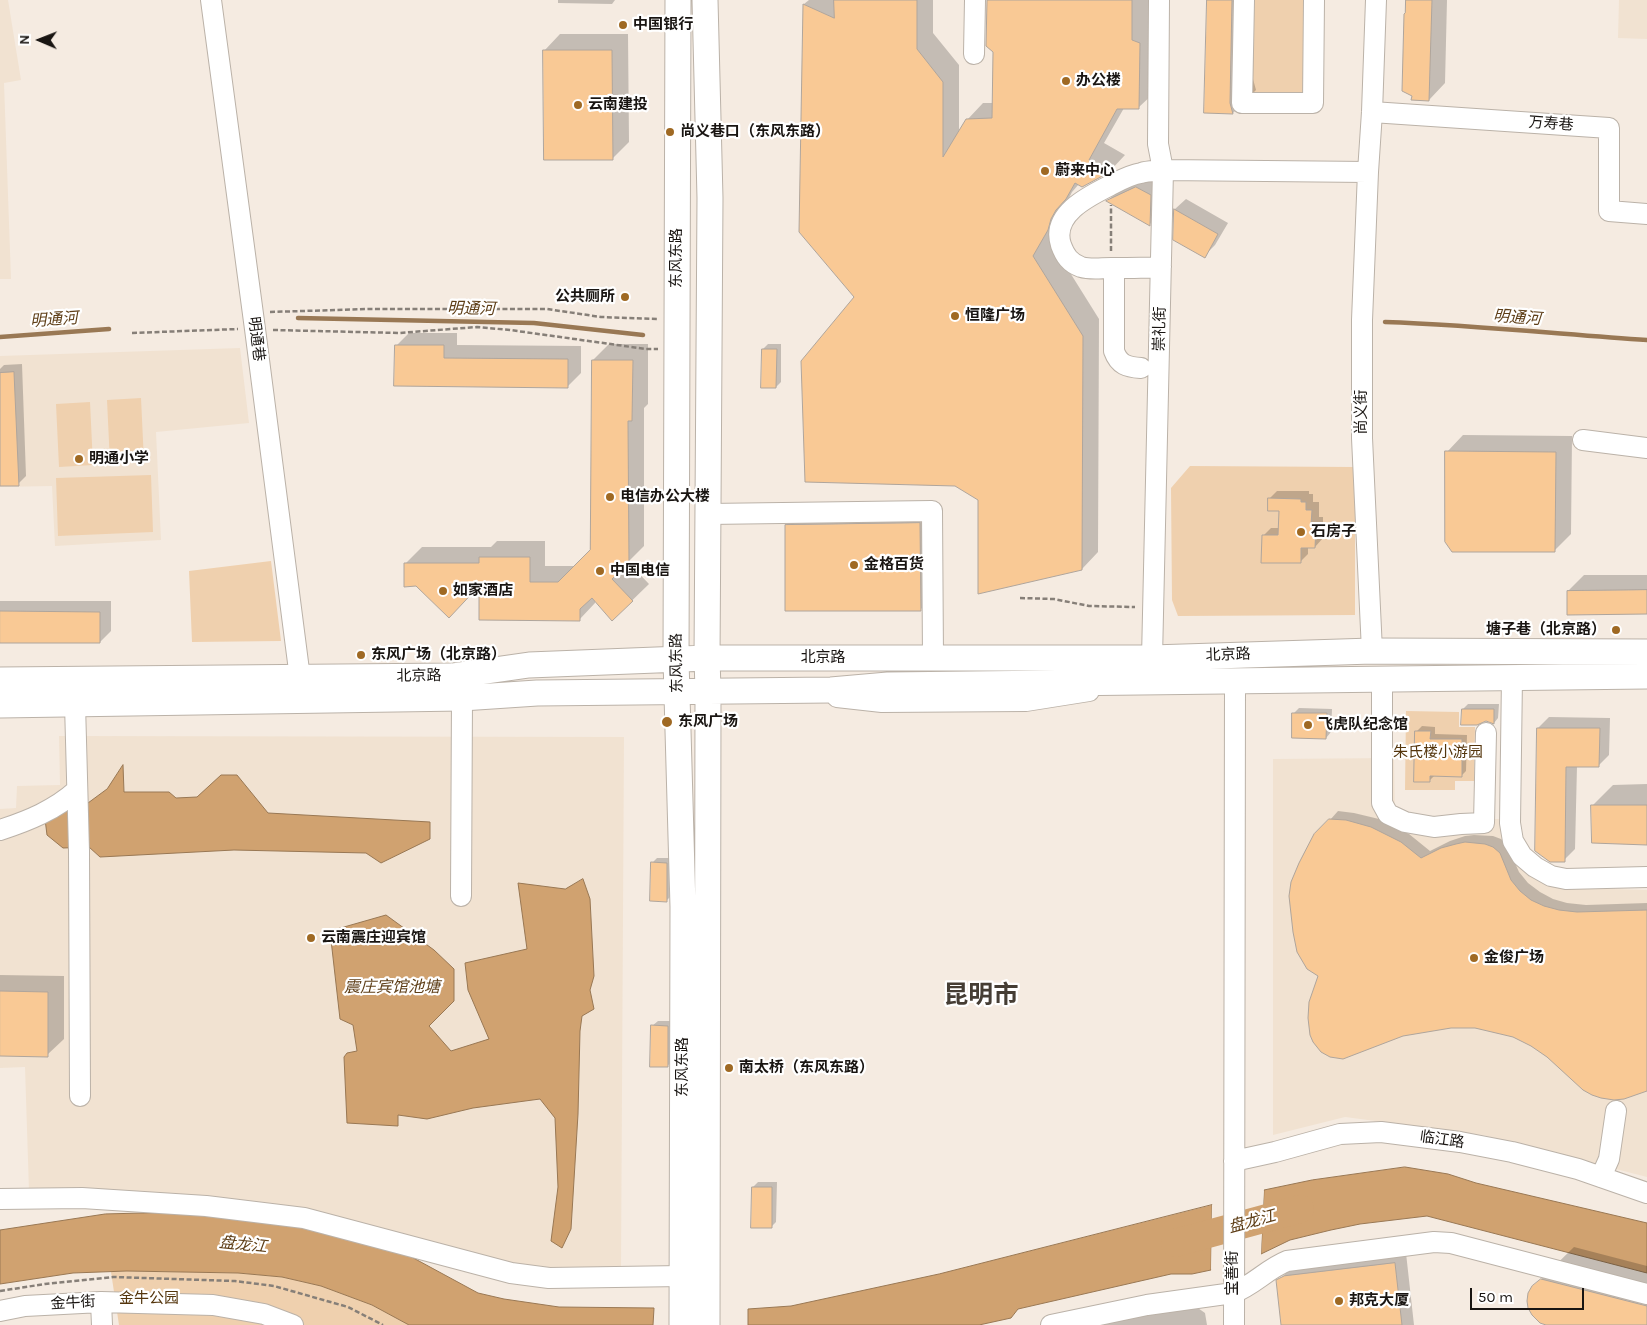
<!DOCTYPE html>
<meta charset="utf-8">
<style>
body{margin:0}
#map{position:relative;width:1647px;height:1325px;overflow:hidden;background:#f5ebe1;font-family:Karla,sans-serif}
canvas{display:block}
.north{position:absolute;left:15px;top:15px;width:50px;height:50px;-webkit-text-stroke:4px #fff;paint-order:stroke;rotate:271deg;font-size:14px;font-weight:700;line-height:20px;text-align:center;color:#191512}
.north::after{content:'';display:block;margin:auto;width:18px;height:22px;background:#191512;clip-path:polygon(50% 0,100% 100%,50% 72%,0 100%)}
.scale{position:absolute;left:1470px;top:1288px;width:114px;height:22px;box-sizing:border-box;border:2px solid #191512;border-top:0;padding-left:6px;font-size:15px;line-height:18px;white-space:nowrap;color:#191512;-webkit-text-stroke:4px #fff;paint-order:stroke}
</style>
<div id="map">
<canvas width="1647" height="1325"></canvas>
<div class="north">N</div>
<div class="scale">50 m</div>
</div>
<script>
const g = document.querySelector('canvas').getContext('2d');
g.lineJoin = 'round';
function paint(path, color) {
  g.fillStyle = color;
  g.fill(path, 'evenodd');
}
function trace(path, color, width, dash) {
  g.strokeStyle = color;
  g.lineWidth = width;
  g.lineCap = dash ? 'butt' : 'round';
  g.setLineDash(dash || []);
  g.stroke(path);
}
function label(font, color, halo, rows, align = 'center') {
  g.font = font + ' Karla,"Noto Sans SC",sans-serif';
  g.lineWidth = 4.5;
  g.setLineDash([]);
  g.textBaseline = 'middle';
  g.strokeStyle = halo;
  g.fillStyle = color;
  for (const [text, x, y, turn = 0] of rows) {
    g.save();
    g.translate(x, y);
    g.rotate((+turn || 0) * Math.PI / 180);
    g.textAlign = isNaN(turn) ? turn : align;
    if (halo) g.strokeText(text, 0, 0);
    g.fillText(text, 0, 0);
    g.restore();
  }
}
const built = new Path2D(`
 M0,0H8L21,80L4,83L11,279H0Z
 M1619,0H1647V39L1618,38Z
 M240,348L249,423L156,432L161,540L55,546L52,486L0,487V356Z
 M59,736L624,737L621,1268L511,1267L29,1191L25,1067L0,1068V809L16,808L17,786L60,785Z
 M1394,758L1395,816L1467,819H1500L1517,830L1527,864L1578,888L1647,890V1177L1483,1135L1345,1117L1273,1135V759Z`);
const green = new Path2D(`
 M1249,0H1309L1308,100L1248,99Z
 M141,398L144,462L110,463L107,400Z
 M90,402L93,465L59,467L56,404Z
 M1190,466L1355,467V615L1178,616L1172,600L1171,488Z
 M151,475L153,532L58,536L56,478Z
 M271,561L281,641L192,642L189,571Z
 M1406,711L1459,712V727H1475L1474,781H1455V790H1405Z
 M127,1271L238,1273L282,1277L321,1286L372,1305L409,1325H119L111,1272Z`);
const water = new Path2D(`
 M123,765L124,792H169L176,798L197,797L221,775H237L268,813L430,822V839L381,863L366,853L234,850L100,857L89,847L63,848L47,835L45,819L66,807L88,803L107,789Z
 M583,879L590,899L594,976L590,990L594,1009L582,1016L580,1031L578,1114L571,1229L562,1248L551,1241L558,1187L555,1118L540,1099L473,1108L427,1119L398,1115V1126L347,1123L344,1057L347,1053L357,1051L353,1025L340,1019L330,931L386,915L434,950L454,969V1001L429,1026L451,1051L489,1039L468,990L465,963L527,949L518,883L565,889Z
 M1405,1167L1448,1174L1476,1183L1647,1223V1273L1427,1216L1360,1224L1331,1230L1290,1240L1261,1254L1264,1190L1312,1180Z
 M1212,1205L1211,1270L1192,1274H1171L1018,1309L1011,1318L979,1325H748V1309L791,1306L939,1274Z
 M187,1212L305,1222L406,1254L478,1293L504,1299L559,1307L654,1308L653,1325H409L372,1305L321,1286L282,1277L238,1273L127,1271L73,1273L0,1284V1230L105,1214Z`);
const pier = new Path2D(`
 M1264,1190L1261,1254L1259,1255L1261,1191Z
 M1214,1204V1269L1211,1270L1212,1205Z`);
const shadow = new Path2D(`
 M558,0H615L612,4L558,3Z
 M809,0H933V33L959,65V133L967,120L983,103H993L994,52L988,0H1148V24L1155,27V92L1138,108H1124L1104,143L1125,155L1110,171L1082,186L1079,184L1072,192L1067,202L1064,213L1049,239L1099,319L1098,552L1082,569L979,499L856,297L800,231L804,4Z
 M1208,0H1254L1253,79L1256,90L1233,113L1205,112Z
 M1407,0H1447L1445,83L1429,100Z
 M560,34H628L629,142L613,158L544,51Z
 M1147,176L1161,184L1160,214L1150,224L1108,201L1118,190Z
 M1186,199L1228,223L1215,245L1204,256L1175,239V209Z
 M409,333H457V345L581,346V373L568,386L396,385V346Z
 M609,344H648V404L644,408V546L628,562L649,584L613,619L595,600V603L579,620L480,584L405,564L422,547H491L497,541H545V566H575L592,550L593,360Z
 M768,344H781V382L776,387L763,349Z
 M22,364L26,476L18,484L0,485V369L4,365Z
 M1463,435L1572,436L1571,534L1554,551L1447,452Z
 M1277,491H1309V494H1313V502H1319V517H1323V538L1315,547L1308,546V554L1300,562L1263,536L1271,528H1280V510L1269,499Z
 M931,513V599L920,610L786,525L797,514Z
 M1584,575H1647V612L1568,591Z
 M0,601H111V631L100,642H0Z
 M1468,704H1499L1498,718L1494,723L1463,709Z
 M1299,708L1332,709L1331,732L1326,738L1294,713Z
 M1549,717L1610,718L1609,755L1598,766H1577L1575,849L1564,860L1538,728Z
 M1422,726L1435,727V734L1467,735L1466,771L1461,776L1435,775L1429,781L1416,732Z
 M1647,784V843L1592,806L1613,785Z
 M1338,811L1354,813L1379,819L1409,834L1430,851L1450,841L1465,836L1474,835L1493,836L1501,839L1507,845L1519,872L1528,883L1540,892L1553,899L1567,903L1586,905L1647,903V1090L1548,1056L1532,1045L1514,1036L1319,976L1330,820Z
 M657,858H672V895L667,900L652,863Z
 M0,975L64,976V1039L47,1055H0Z
 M658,1021H673V1061L667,1066L652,1026Z
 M758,1182H777L776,1222L771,1227L753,1187Z
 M1574,1247L1647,1266V1325H1550L1533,1287Z
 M1406,1253L1414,1325H1283L1278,1281L1289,1270Z
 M1195,1306L1205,1313L1207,1325H1042Z`);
const stream = new Path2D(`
 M298,318L534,323L643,335
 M1385,322C1472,325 1560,334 1647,340
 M0,337L109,329`);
const river = new Path2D(`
 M1175,1243L1300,1209`);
const building = new Path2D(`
 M834,0H917V49L943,82V157L966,119L992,118L993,52L986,46L987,0H1132V40L1140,43L1139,109H1117L1089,160L1110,172L1082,187L1075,183L1066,199L1056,210L1051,219L1048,230L1033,256L1083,336L1082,570L978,594V500L955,486L805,482L801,361L854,297L799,232L803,4L834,18Z
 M1207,0H1232L1230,103L1233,114L1204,113Z
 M1406,0H1432L1429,101L1411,100L1412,96L1402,91L1404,14L1405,13Z
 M543,50H612L613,160H544Z
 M1136,187L1151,195L1150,226L1106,201Z
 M1174,209L1218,234L1205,258L1173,240Z
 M395,345H444V358L568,359V388L394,386Z
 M762,349H777L776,388H761Z
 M592,360H633L632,421H628L629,563L612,579L633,601L612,621L592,598L580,609V621L479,620V586L449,618L416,586L404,587V563H479V557H530V582H558L590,550Z
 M14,372L19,486H0V373Z
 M1445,451L1556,452L1555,552H1452L1445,542Z
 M1268,498L1301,499V502H1306V510H1312L1311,525H1316L1315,548H1301V563H1261L1262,535H1278L1279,511H1268Z
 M920,523L921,611H785V525Z
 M1647,590V614L1567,615V591Z
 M0,611L100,612V643H0Z
 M1462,709H1494V724L1486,721L1477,725H1461Z
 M1292,713H1327L1326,739L1292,738Z
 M1537,728H1600L1599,767H1566L1565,862H1550L1535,851Z
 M1415,731H1431L1430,739H1462V777L1430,776V782H1414Z
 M1591,805H1647V845L1592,843Z
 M1329,819L1346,820L1371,827L1401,842L1421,858L1441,848L1456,844L1465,842L1485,844L1493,847L1500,853L1511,880L1520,891L1531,900L1544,906L1559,910L1577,912L1647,910V1091L1624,1099L1614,1100L1601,1098L1592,1095L1583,1090L1547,1057L1531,1046L1513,1037L1475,1028H1451L1403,1036L1343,1059L1330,1057L1321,1052L1313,1042L1310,1035L1308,1018L1309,1002L1318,976L1307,969L1297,952L1293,932L1289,896L1291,882L1299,863L1314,834Z
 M651,862L667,863V902L650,901Z
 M0,991L48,992V1057L0,1056Z
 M651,1025L668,1026V1067H650Z
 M752,1187H772V1228H751Z
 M1395,1263L1402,1325H1281L1276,1280L1284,1276Z
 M1541,1279L1647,1306V1325H1546L1540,1323L1532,1315L1528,1308L1527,1301L1528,1293L1532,1286Z`);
const path = new Path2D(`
 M1111,251V205
 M270,312L369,309H547L601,317L658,319
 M273,330L399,333L477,327L510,330L646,349H658
 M132,333L238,329
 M1020,598L1054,599L1089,606L1135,607
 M0,1291L45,1284L113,1277L235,1281L274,1286L348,1307L383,1325`);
const minor = new Path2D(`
 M211,0L255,329L300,678
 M1244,0L1242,103H1313L1314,0
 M974,54L975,0
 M1372,112L1609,128V211L1647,214
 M1161,267C1145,268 1128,268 1111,268C1101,268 1091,270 1081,267C1070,263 1065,256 1061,245C1051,215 1087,197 1109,186C1119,181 1129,175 1141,173C1148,171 1156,171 1163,170L1368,172
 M1114,268V351C1119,365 1127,367 1141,368
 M1583,440L1647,448
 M708,514L932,511L933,658
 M1372,651L1362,438V320L1368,172L1372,112L1376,0
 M1152,658L1163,170L1158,144L1159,0
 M1512,677L1510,823L1513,841L1522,856L1535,867L1551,876L1566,879L1647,877
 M1382,679V803L1388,814L1405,822L1434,827L1461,824L1484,823L1486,733
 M837,697L882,702L1026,701L1089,691
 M75,704L79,851L80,1096
 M0,830C28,821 55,810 77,790
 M461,896L462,698
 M1234,1161L1275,1152L1340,1134L1381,1132L1460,1142L1512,1152L1578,1169L1647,1193
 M1601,1177L1609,1159L1616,1111
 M0,1199L82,1198L206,1206L304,1218L511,1273L549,1278L682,1276
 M101,1302L102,1325
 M0,1311L25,1306L101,1302L213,1305L264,1314L293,1325
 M1051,1325L1147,1305L1233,1293C1254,1285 1267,1269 1287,1261L1434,1242L1451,1243L1647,1294
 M1234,1325L1235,681`);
const major = new Path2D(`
 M678,0L676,660L683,907L682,1325
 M705,0L710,198L707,658L708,690L707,1325
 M0,680L452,676L529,665L707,658H1152L1372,651L1647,652
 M0,705L462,698L537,693L831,690L888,685L1647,676`);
const markers = [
 [623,25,5,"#9f6923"],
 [1066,81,5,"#9f6923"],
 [578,105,5,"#9f6923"],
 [670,132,5,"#9f6923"],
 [1045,171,5,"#9f6923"],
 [625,297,5,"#9f6923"],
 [955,316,5,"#9f6923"],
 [79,459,5,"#9f6923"],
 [610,497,5,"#9f6923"],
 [1301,532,5,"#9f6923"],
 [854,565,5,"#9f6923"],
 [600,571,5,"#9f6923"],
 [443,591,5,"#9f6923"],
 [1616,630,5,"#9f6923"],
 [361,655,5,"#9f6923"],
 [667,722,6,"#9f6923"],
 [1308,725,5,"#9f6923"],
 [311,938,5,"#9f6923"],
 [1474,958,5,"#9f6923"],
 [729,1068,5,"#9f6923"],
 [1339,1301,5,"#9f6923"]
];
const poiNames = [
 ["中国银行",633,25],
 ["办公楼",1076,81],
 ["云南建投",588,105],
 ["尚义巷口（东风东路）",680,132],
 ["蔚来中心",1055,171],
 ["公共厕所",615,297,"right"],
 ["恒隆广场",965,316],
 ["明通小学",89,459],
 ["电信办公大楼",620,497],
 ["石房子",1311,532],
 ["金格百货",864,565],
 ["中国电信",610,571],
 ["如家酒店",453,591],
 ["塘子巷（北京路）",1606,630,"right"],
 ["东风广场（北京路）",371,655],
 ["东风广场",678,722],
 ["飞虎队纪念馆",1318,725],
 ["云南震庄迎宾馆",321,938],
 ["金俊广场",1484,958],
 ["南太桥（东风东路）",739,1068],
 ["邦克大厦",1349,1301]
];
const streetNames = [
 ["万寿巷",1551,124,4],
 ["东风东路",677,258,-90],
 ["崇礼街",1160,329,-89],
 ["明通巷",256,339,83],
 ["尚义街",1362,412,-90],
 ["北京路",1228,655,-2],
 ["北京路",823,658],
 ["东风东路",677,663,-91],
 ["北京路",419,676,-1],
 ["东风东路",683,1067,-90],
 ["临江路",1442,1140,8],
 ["宝善街",1233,1273,-90],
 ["金牛街",73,1303,-3]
];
const parkNames = [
 ["朱氏楼小游园",1438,753],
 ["金牛公园",149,1299]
];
const waterNames = [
 ["明通河",471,309,1],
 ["明通河",1517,318,4],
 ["明通河",54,320,-4],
 ["震庄宾馆池塘",392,987],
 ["盘龙江",1252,1222,-15],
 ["盘龙江",243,1245,6]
];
const townNames = [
 ["昆明市",981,996]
];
paint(built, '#f1e2d1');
paint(green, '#efd0ae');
paint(water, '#d0a270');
trace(water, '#997854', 1);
paint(pier, '#f5ebe1');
paint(shadow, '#0003');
trace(stream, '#997854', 4.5);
trace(river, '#d0a270', 28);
paint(building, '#f9c995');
trace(building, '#afa59c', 1);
trace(minor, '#bbb2a8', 22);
trace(major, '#bbb2a8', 27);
trace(path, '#867f78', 2.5, [5, 2.5]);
trace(minor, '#fff', 20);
trace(major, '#fff', 25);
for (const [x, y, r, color] of markers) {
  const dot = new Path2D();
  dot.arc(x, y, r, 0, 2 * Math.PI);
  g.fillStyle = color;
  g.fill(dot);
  trace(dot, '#fff', 2);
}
label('bold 15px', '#191512', '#fff', poiNames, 'left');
label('15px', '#191512', '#fff', streetNames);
label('15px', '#54350c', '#fff', parkNames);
label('italic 16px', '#5e3e17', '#fff', waterNames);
label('bold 25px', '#453d34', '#fff', townNames);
</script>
